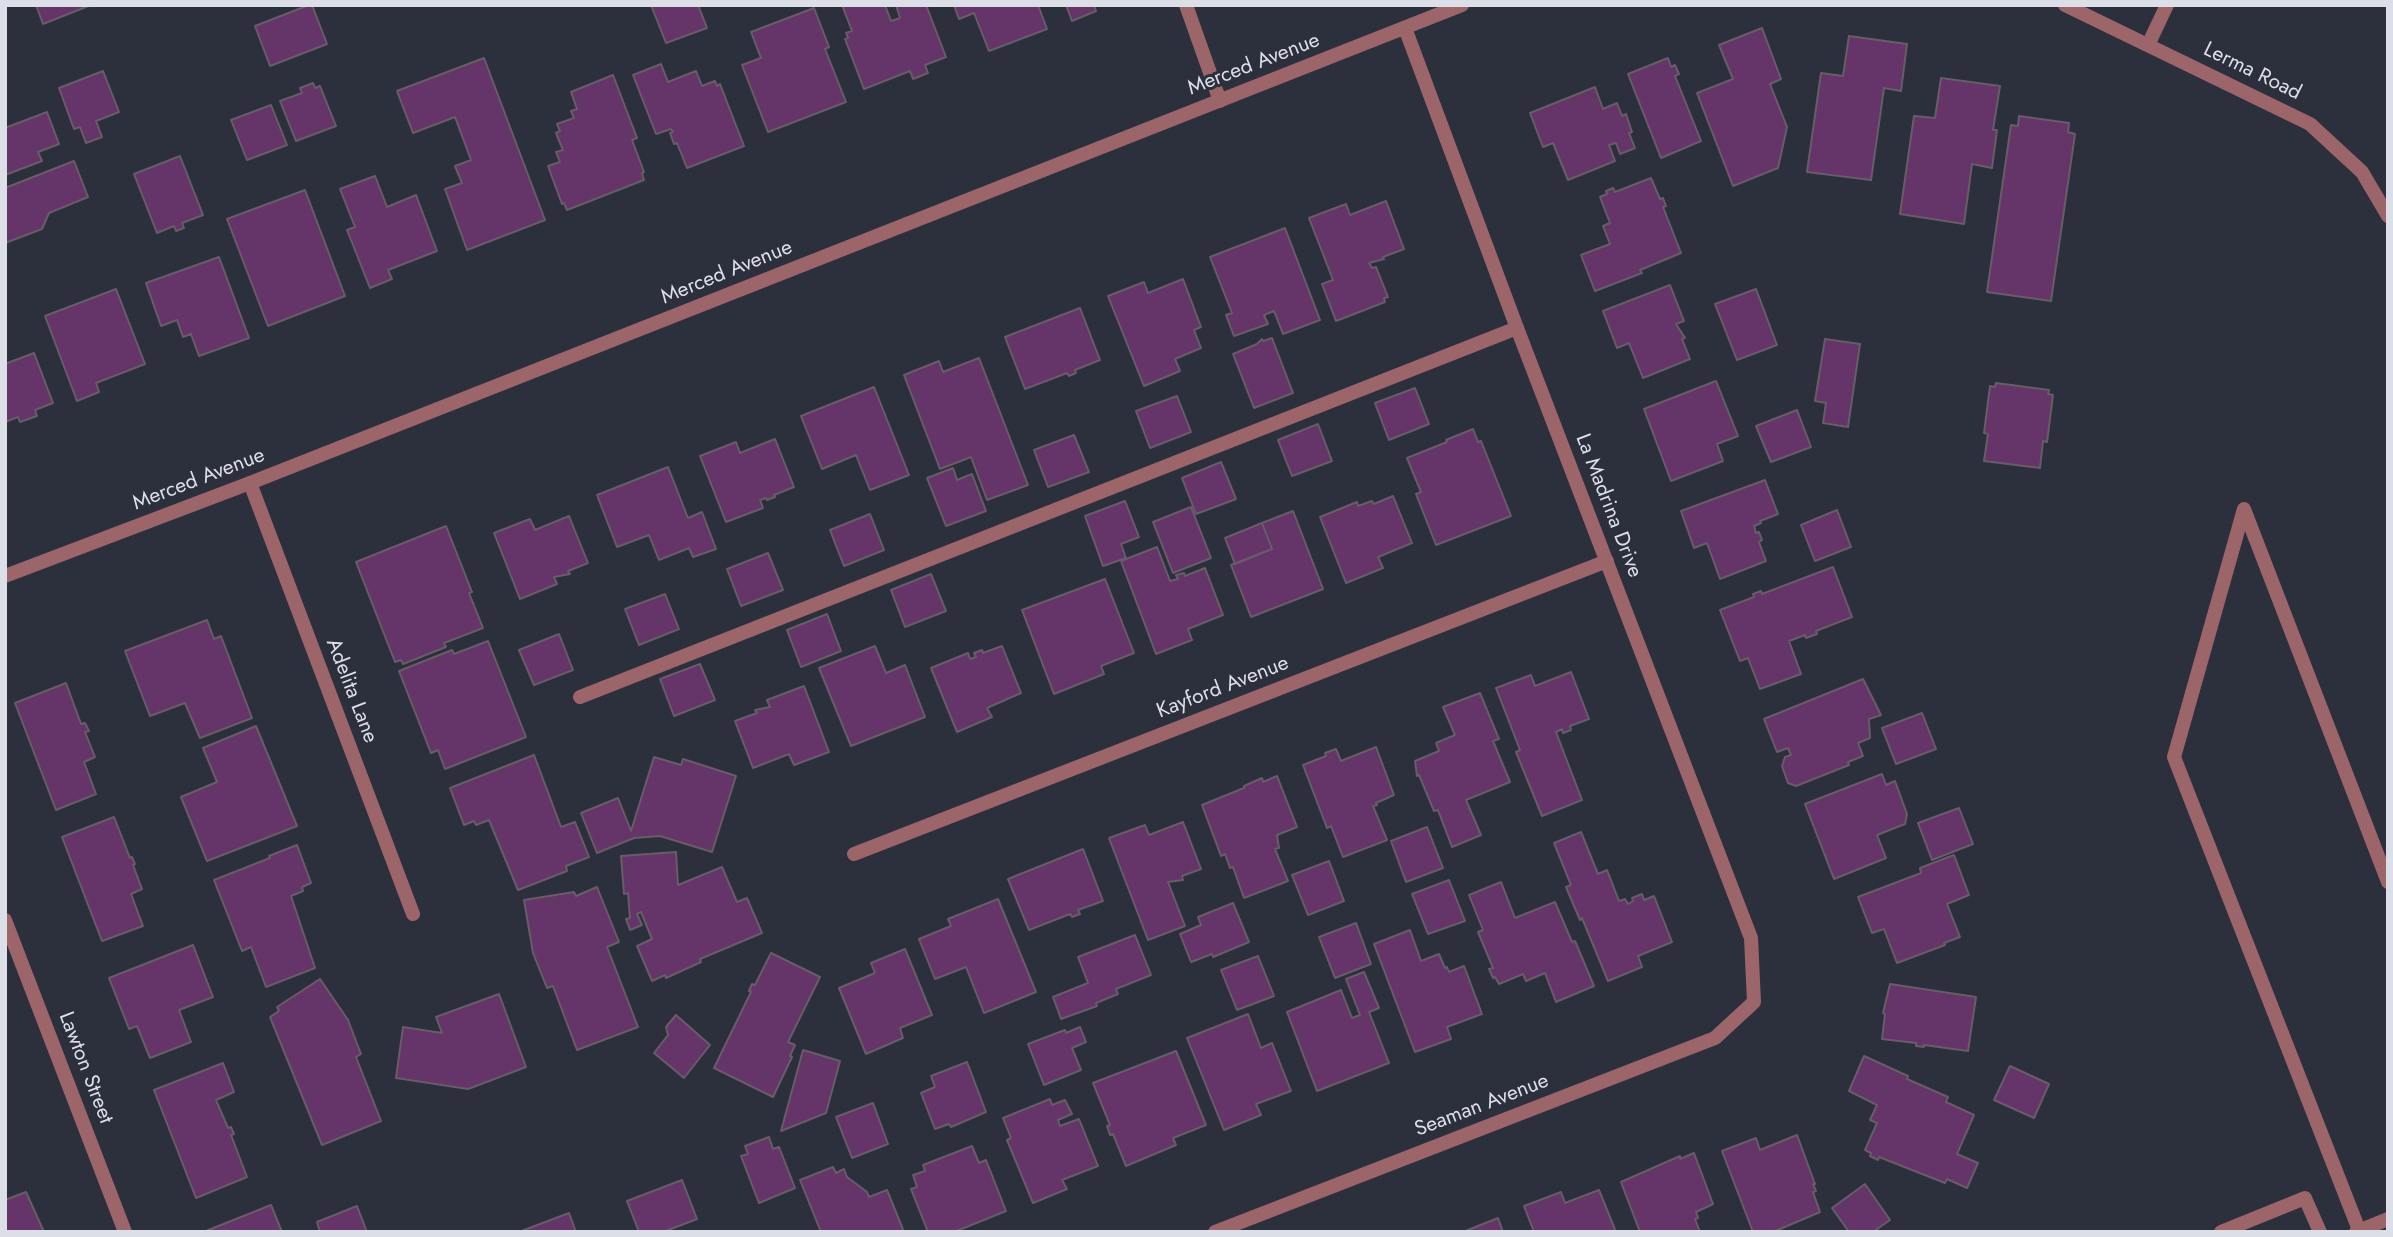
<!DOCTYPE html>
<style>
body{margin:0}
#map{position:relative;width:2393px;height:1237px;overflow:hidden;background:#2c303d;font-family:Jost,sans-serif}
canvas{display:block}
.frame{position:absolute;inset:0;border:7px solid #dcdfe7;pointer-events:none}
</style>
<div id="map">
<canvas width="2393" height="1237"></canvas>
<div class="frame"></div>
</div>
<script>
const g = document.querySelector('canvas').getContext('2d');
g.lineJoin = 'round';
function paint(path, color) {
  g.fillStyle = color;
  g.fill(path, 'evenodd');
}
function trace(path, color, width, dash) {
  g.strokeStyle = color;
  g.lineWidth = width;
  g.lineCap = dash ? 'butt' : 'round';
  g.setLineDash(dash || []);
  g.stroke(path);
}
function label(font, color, halo, rows, align = 'center') {
  g.font = font + ' Jost,sans-serif';
  g.lineWidth = 6;
  g.setLineDash([]);
  g.textBaseline = 'middle';
  g.strokeStyle = halo;
  g.fillStyle = color;
  for (const [text, x, y, turn = 0] of rows) {
    g.save();
    g.translate(x, y);
    g.rotate((+turn || 0) * Math.PI / 180);
    g.textAlign = isNaN(turn) ? turn : align;
    if (halo) g.strokeText(text, 0, 0);
    g.fillText(text, 0, 0);
    g.restore();
  }
}
const building = new Path2D(`
 M36,5H91L43,24Z
 M309,5H312L327,44L270,66L255,26Z
 M651,5H698L707,28L666,43Z
 M842,5H885L891,21L900,18L896,5H926L946,57L925,65L928,73L913,79L910,71L864,89L845,39L848,38L846,33L852,31Z
 M954,5H1038L1047,29L989,51L974,13L959,19Z
 M1066,5H1094L1096,11L1072,21Z
 M814,8L829,47L825,49L846,102L768,132L742,65L761,58L751,32Z
 M1762,28L1781,79L1770,84L1787,127L1778,168L1733,186L1697,93L1733,79L1719,45Z
 M1849,36L1907,44L1901,91L1884,88L1871,180L1807,172L1821,73L1843,76Z
 M484,58L545,220L467,250L445,189L462,183L455,166L471,160L455,117L413,133L397,91Z
 M1668,58L1671,67L1675,65L1679,74L1675,76L1701,141L1661,158L1628,74Z
 M661,64L668,82L696,71L702,86L715,81L717,86L720,84L744,146L687,168L677,143L674,144L670,133L673,132L671,129L656,134L633,75Z
 M103,71L119,112L96,121L102,137L86,143L80,127L74,129L59,88Z
 M613,75L637,138L632,140L644,172L642,173L644,180L567,210L564,203L562,204L548,166L560,162L556,152L563,150L556,133L560,131L557,124L574,118L571,111L577,109L571,92Z
 M1941,78L2000,86L1993,130H1997L1992,168L1972,164L1964,224L1900,214L1914,116L1935,118Z
 M313,83L315,88L320,86L336,126L296,141L280,101L302,93L300,88Z
 M1595,87L1603,109L1617,103L1622,116L1626,114L1632,132L1629,133L1635,148L1620,154L1616,143L1609,145L1615,161L1568,180L1553,143L1543,147L1530,113Z
 M271,105L287,145L247,160L231,120Z
 M47,112L59,144L38,152L42,161L5,175V128Z
 M2019,116L2069,123L2068,132L2075,134L2051,301L1987,292L2011,125L2018,126Z
 M180,156L203,215L182,223L184,228L176,231L174,226L157,233L134,174Z
 M74,161L88,197L49,213L42,229L5,243V188Z
 M375,176L387,207L416,195L437,251L388,270L392,279L370,288L347,230L355,227L340,189Z
 M1651,178L1660,199L1663,198L1666,206L1663,207L1681,253L1640,270L1642,273L1595,291L1581,255L1610,244L1603,226L1610,223L1600,197L1607,194L1606,191L1613,188L1615,192Z
 M305,190L345,296L268,326L227,219Z
 M1386,201L1404,249L1383,257L1384,259L1369,263L1372,268L1376,267L1388,297L1384,298L1385,302L1336,321L1322,284L1333,280L1309,218L1346,204L1350,215Z
 M1285,228L1320,320L1283,334L1274,311L1264,315L1268,324L1234,336L1226,315L1232,313L1210,257Z
 M219,257L249,338L199,356L191,334L183,337L177,320L161,326L146,283Z
 M1183,279L1201,327L1194,330L1201,348L1175,359L1180,371L1144,386L1108,296L1144,282L1148,293Z
 M1670,285L1684,321L1676,324L1685,338L1682,339L1690,359L1643,378L1629,343L1617,348L1603,311Z
 M116,289L145,364L96,383L99,392L77,401L45,316Z
 M1756,289L1777,345L1737,360L1715,304Z
 M1080,308L1100,360L1075,370L1076,373L1069,376L1067,373L1025,389L1005,337Z
 M1272,338L1293,393L1254,408L1233,354L1257,344L1262,339L1263,341Z
 M1825,339L1860,344L1848,427L1823,423L1826,403L1815,401Z
 M34,353L53,403L35,410L37,416L20,422L18,417L5,422V364Z
 M979,358L1028,485L987,500L971,457L940,469L904,375L939,361L943,372Z
 M1716,381L1738,436L1717,444L1723,461L1671,481L1644,409Z
 M1996,383L2049,390L2048,394L2053,395L2047,442L2043,441L2040,468L1984,461L1988,434L1984,433L1990,386L1995,387Z
 M874,387L909,475L870,490L856,455L822,469L801,416Z
 M1415,388L1429,424L1389,440L1375,403Z
 M1177,396L1191,432L1150,448L1136,411Z
 M1797,410L1811,447L1771,462L1756,426Z
 M1318,424L1332,461L1292,476L1278,440Z
 M1473,429L1478,442L1481,441L1511,516L1436,545L1416,494L1421,492L1407,458L1447,442L1446,440Z
 M1074,435L1089,472L1048,487L1034,450Z
 M775,439L794,487L774,495L775,497L767,500L766,498L760,500L763,508L726,522L700,456L736,442L740,453Z
 M1221,462L1236,499L1196,514L1182,478Z
 M668,467L688,518L702,512L716,549L693,557L689,548L659,560L649,535L617,547L597,495Z
 M953,468L957,480L972,474L986,511L946,526L927,478Z
 M1765,480L1778,514L1760,521L1761,523L1754,526L1756,533L1759,532L1762,540L1759,542L1766,561L1720,579L1707,543L1694,548L1681,511Z
 M1393,496L1412,543L1378,557L1383,568L1346,583L1320,517L1357,502L1358,506L1372,501L1374,504Z
 M1125,501L1139,537L1121,544L1126,558L1103,566L1085,516Z
 M1191,507L1211,558L1173,573L1153,522Z
 M1837,510L1851,547L1815,561L1801,525Z
 M1293,511L1323,589L1251,617L1231,565L1272,549L1262,523Z
 M870,514L884,550L844,566L830,530Z
 M569,516L588,563L568,571L570,574L554,577L557,584L520,599L494,533L530,519L535,530Z
 M1262,523L1272,549L1235,564L1225,538Z
 M446,526L472,592L469,593L483,628L444,643L446,647L403,664L401,660L395,662L356,562Z
 M1157,547L1170,581L1178,579L1176,575L1184,573L1185,576L1205,568L1223,615L1188,629L1192,640L1156,654L1121,561Z
 M768,553L783,590L741,606L727,569Z
 M1833,567L1852,617L1816,631L1817,634L1806,638L1805,635L1789,641L1801,674L1760,689L1748,658L1740,661L1720,610L1754,597L1753,594L1761,591L1762,594Z
 M931,574L946,611L905,627L891,590Z
 M1105,579L1134,653L1101,666L1104,674L1054,694L1022,610Z
 M665,594L679,629L639,645L625,609Z
 M827,614L841,651L801,667L787,630Z
 M207,620L214,639L221,636L252,718L200,738L185,703L150,716L125,651Z
 M559,634L573,670L534,685L519,650Z
 M488,641L526,737L445,769L438,750L431,753L399,671L452,650L454,654Z
 M875,646L886,673L905,665L925,717L851,746L819,668Z
 M1002,646L1021,693L987,708L992,717L957,732L931,668L968,653L970,659L976,657L974,653L982,650L983,653Z
 M700,664L715,700L674,716L660,679Z
 M1571,672L1589,719L1570,726L1571,730L1563,733L1562,729L1556,732L1582,800L1542,816L1516,752L1520,750L1496,688L1531,675L1535,686Z
 M1863,679L1881,715L1869,719L1870,738L1858,743L1863,756L1848,762L1849,765L1796,786L1788,783L1782,766L1785,757L1791,755L1788,748L1777,752L1764,719Z
 M66,683L81,724L85,723L89,731L85,732L95,757L84,762L96,794L56,810L15,703Z
 M804,686L829,752L794,765L789,754L753,768L735,721L757,713L755,710L770,707L767,700Z
 M1480,693L1499,739L1493,741L1510,782L1466,800L1481,835L1452,847L1438,810L1434,811L1419,775L1417,776L1415,761L1439,751L1436,743L1455,735L1443,707Z
 M1922,713L1936,749L1896,764L1882,728Z
 M256,726L297,826L207,861L181,797L217,782L203,748Z
 M1376,747L1394,795L1376,803L1377,805L1373,806L1387,840L1343,857L1331,826L1327,828L1303,765L1326,756L1325,753L1336,749L1341,761Z
 M534,755L561,827L575,822L589,857L566,866L567,871L518,890L489,820L476,825L474,821L464,825L450,788Z
 M654,757L681,765L683,759L736,776L712,852L660,836L634,838L597,853L581,813L618,798L631,831Z
 M1882,774L1886,785L1895,781L1907,814L1905,824L1877,835L1886,858L1834,879L1805,804Z
 M1277,776L1297,827L1277,835L1279,848L1275,849L1288,881L1244,898L1233,867L1230,868L1225,854L1221,856L1202,805L1244,788V786L1262,778L1263,782Z
 M1959,808L1973,844L1932,860L1918,823Z
 M114,817L130,858L132,857L135,864L133,865L142,889L131,894L143,926L102,941L62,837Z
 M1183,822L1201,869L1182,876L1183,880L1168,882L1185,926L1148,940L1109,838L1145,825L1149,835Z
 M1427,827L1443,868L1406,882L1391,841Z
 M1581,832L1598,874L1607,870L1619,901L1625,899L1628,904L1633,901L1632,898L1642,894L1644,900L1654,896L1672,942L1638,956L1642,967L1608,981L1582,918L1580,920L1566,887L1571,885L1554,843Z
 M297,845L311,883L302,887L303,891L291,896L315,968L266,987L251,947L242,951L214,880L270,858L269,856Z
 M1083,849L1103,901L1078,910L1080,914L1072,917L1070,914L1029,930L1008,879Z
 M676,852L678,885L722,867L737,902L747,898L762,933L700,959L701,962L666,978L665,975L652,981L637,946L652,939L641,912L637,914L642,925L630,930L626,919L630,918L628,893L624,894L621,856Z
 M1954,855L1969,895L1947,904L1960,937L1944,943L1945,945L1897,963L1884,929L1872,933L1858,897L1921,873L1920,868Z
 M1329,861L1344,901L1308,915L1292,875Z
 M1449,880L1465,921L1428,934L1412,894Z
 M1501,882L1515,918L1555,902L1572,942L1575,941L1594,986L1556,1002L1545,973L1526,981L1523,974L1499,984L1495,977L1493,978L1489,969L1493,968L1478,932L1483,930L1469,895Z
 M597,887L619,942L607,947L638,1027L577,1050L553,986L547,988L533,953L524,900L574,892L576,896Z
 M998,899L1036,992L984,1013L966,967L935,979L919,939L951,926L948,919Z
 M1233,903L1249,942L1213,957L1212,954L1191,962L1180,934L1201,925L1198,917Z
 M1356,923L1371,964L1335,978L1319,937Z
 M1410,930L1421,961L1439,954L1445,968L1447,967L1449,972L1464,966L1482,1014L1447,1027L1451,1039L1415,1052L1374,944Z
 M1135,935L1151,975L1116,989L1118,994L1096,1003L1097,1006L1061,1019L1053,997L1088,983L1078,957Z
 M193,945L213,997L179,1010L191,1042L150,1058L137,1026L129,1029L109,978Z
 M905,949L932,1015L900,1028L903,1038L866,1054L839,988L875,973L871,963Z
 M771,953L820,977L788,1042L795,1045L790,1056L792,1057L773,1097L714,1068L751,992L749,991L752,984L755,985Z
 M1258,956L1274,996L1237,1010L1221,970Z
 M1364,972L1379,1008L1369,1012L1389,1063L1317,1091L1287,1012L1341,990L1352,1018L1360,1015L1346,979Z
 M320,979L348,1020L361,1054L356,1057L381,1121L322,1145L270,1017L279,1011L277,1007Z
 M1890,984L1976,997L1968,1051L1924,1045V1047L1916,1046V1043L1882,1039L1885,1014L1883,1013Z
 M499,994L526,1067L468,1089L396,1078L403,1027L442,1033L436,1017Z
 M1248,1014L1261,1048L1272,1043L1291,1091L1256,1104L1261,1115L1224,1130L1187,1038Z
 M676,1015L710,1045L684,1078L654,1053L668,1035L666,1027Z
 M1080,1027L1086,1042L1072,1048L1081,1070L1044,1085L1028,1044L1065,1030L1066,1033Z
 M803,1050L840,1061L826,1113L781,1131Z
 M1176,1051L1206,1125L1173,1138L1176,1145L1126,1166L1113,1134L1110,1135L1107,1126L1110,1125L1093,1083Z
 M1864,1056L1908,1076L1907,1079L1948,1097L1946,1102L1974,1115L1957,1154L1978,1163L1967,1188L1947,1179L1945,1183L1879,1157L1878,1160L1870,1156L1871,1153L1865,1150L1877,1123L1870,1120L1877,1105L1849,1091Z
 M967,1062L986,1112L951,1127L949,1124L935,1129L921,1093L935,1087L931,1076Z
 M223,1063L234,1092L216,1100L228,1128L231,1127L234,1134L231,1135L247,1177L196,1198L154,1090Z
 M2010,1066L2049,1084L2034,1118L1994,1100Z
 M1050,1099L1052,1105L1065,1100L1072,1114L1058,1120L1060,1126L1079,1119L1098,1166L1062,1180L1067,1189L1033,1203L1007,1140L1011,1138L1003,1118Z
 M873,1103L888,1144L852,1158L836,1117Z
 M1797,1135L1815,1184H1813L1816,1191L1813,1192L1820,1212L1773,1232H1753L1722,1151L1756,1138L1760,1150Z
 M769,1137L773,1149L779,1147L795,1188L759,1203L741,1156L748,1154L745,1146Z
 M972,1146L979,1163L986,1160L1006,1211L954,1232H928L911,1189L917,1187L913,1175L925,1171L923,1165Z
 M1694,1153L1713,1204L1696,1212L1698,1218L1695,1219L1700,1232H1640L1621,1182L1680,1156V1159Z
 M833,1167L836,1173L844,1169L847,1177L867,1192L869,1197L887,1190L904,1232H821L800,1180Z
 M682,1180L697,1219L663,1232H639L627,1201Z
 M1865,1184L1890,1220L1873,1232H1849L1832,1208Z
 M1599,1190L1616,1232H1534L1524,1206L1561,1192L1565,1203Z
 M26,1192L44,1232H5V1200Z
 M271,1205L282,1232H207L206,1231Z
 M357,1206L367,1232H320L317,1222Z
 M569,1213L576,1232H519Z
 M1498,1218L1503,1232H1463Z`);
const service = new Path2D(`
 M1186,5L1220,101
 M2148,45L2167,5
 M580,697L1517,328
 M2359,1230L2174,757L2244,509L2388,882
 M2221,1232L2305,1198L2320,1232
 M2356,1232L2388,1219`);
const minor = new Path2D(`
 M250,483L413,914
 M854,854L1607,561
 M5,920L125,1232
 M1215,1232L1715,1038L1754,1002L1751,938L1517,328L1405,28`);
const tertiary = new Path2D(`
 M2065,5L2310,124L2362,172L2388,216
 M5,576L250,483L1462,5`);
const streetNames = [
 ["Merced Avenue",1254,65,-21],
 ["Lerma Road",2252,72,26],
 ["Merced Avenue",727,273,-22],
 ["Merced Avenue",199,480,-21],
 ["La Madrina Drive",1608,506,69],
 ["Kayford Avenue",1223,688,-21],
 ["Adelita Lane",351,691,69],
 ["Lawton Street",85,1068,69],
 ["Seaman Avenue",1482,1106,-21]
];
paint(building, '#653468');
trace(building, '#675c67', 2);
trace(service, '#9c656a', 14);
trace(minor, '#9c656a', 14);
trace(tertiary, '#9c656a', 14);
label('21px', '#dcdfe7', '#2c303d', streetNames);
</script>
